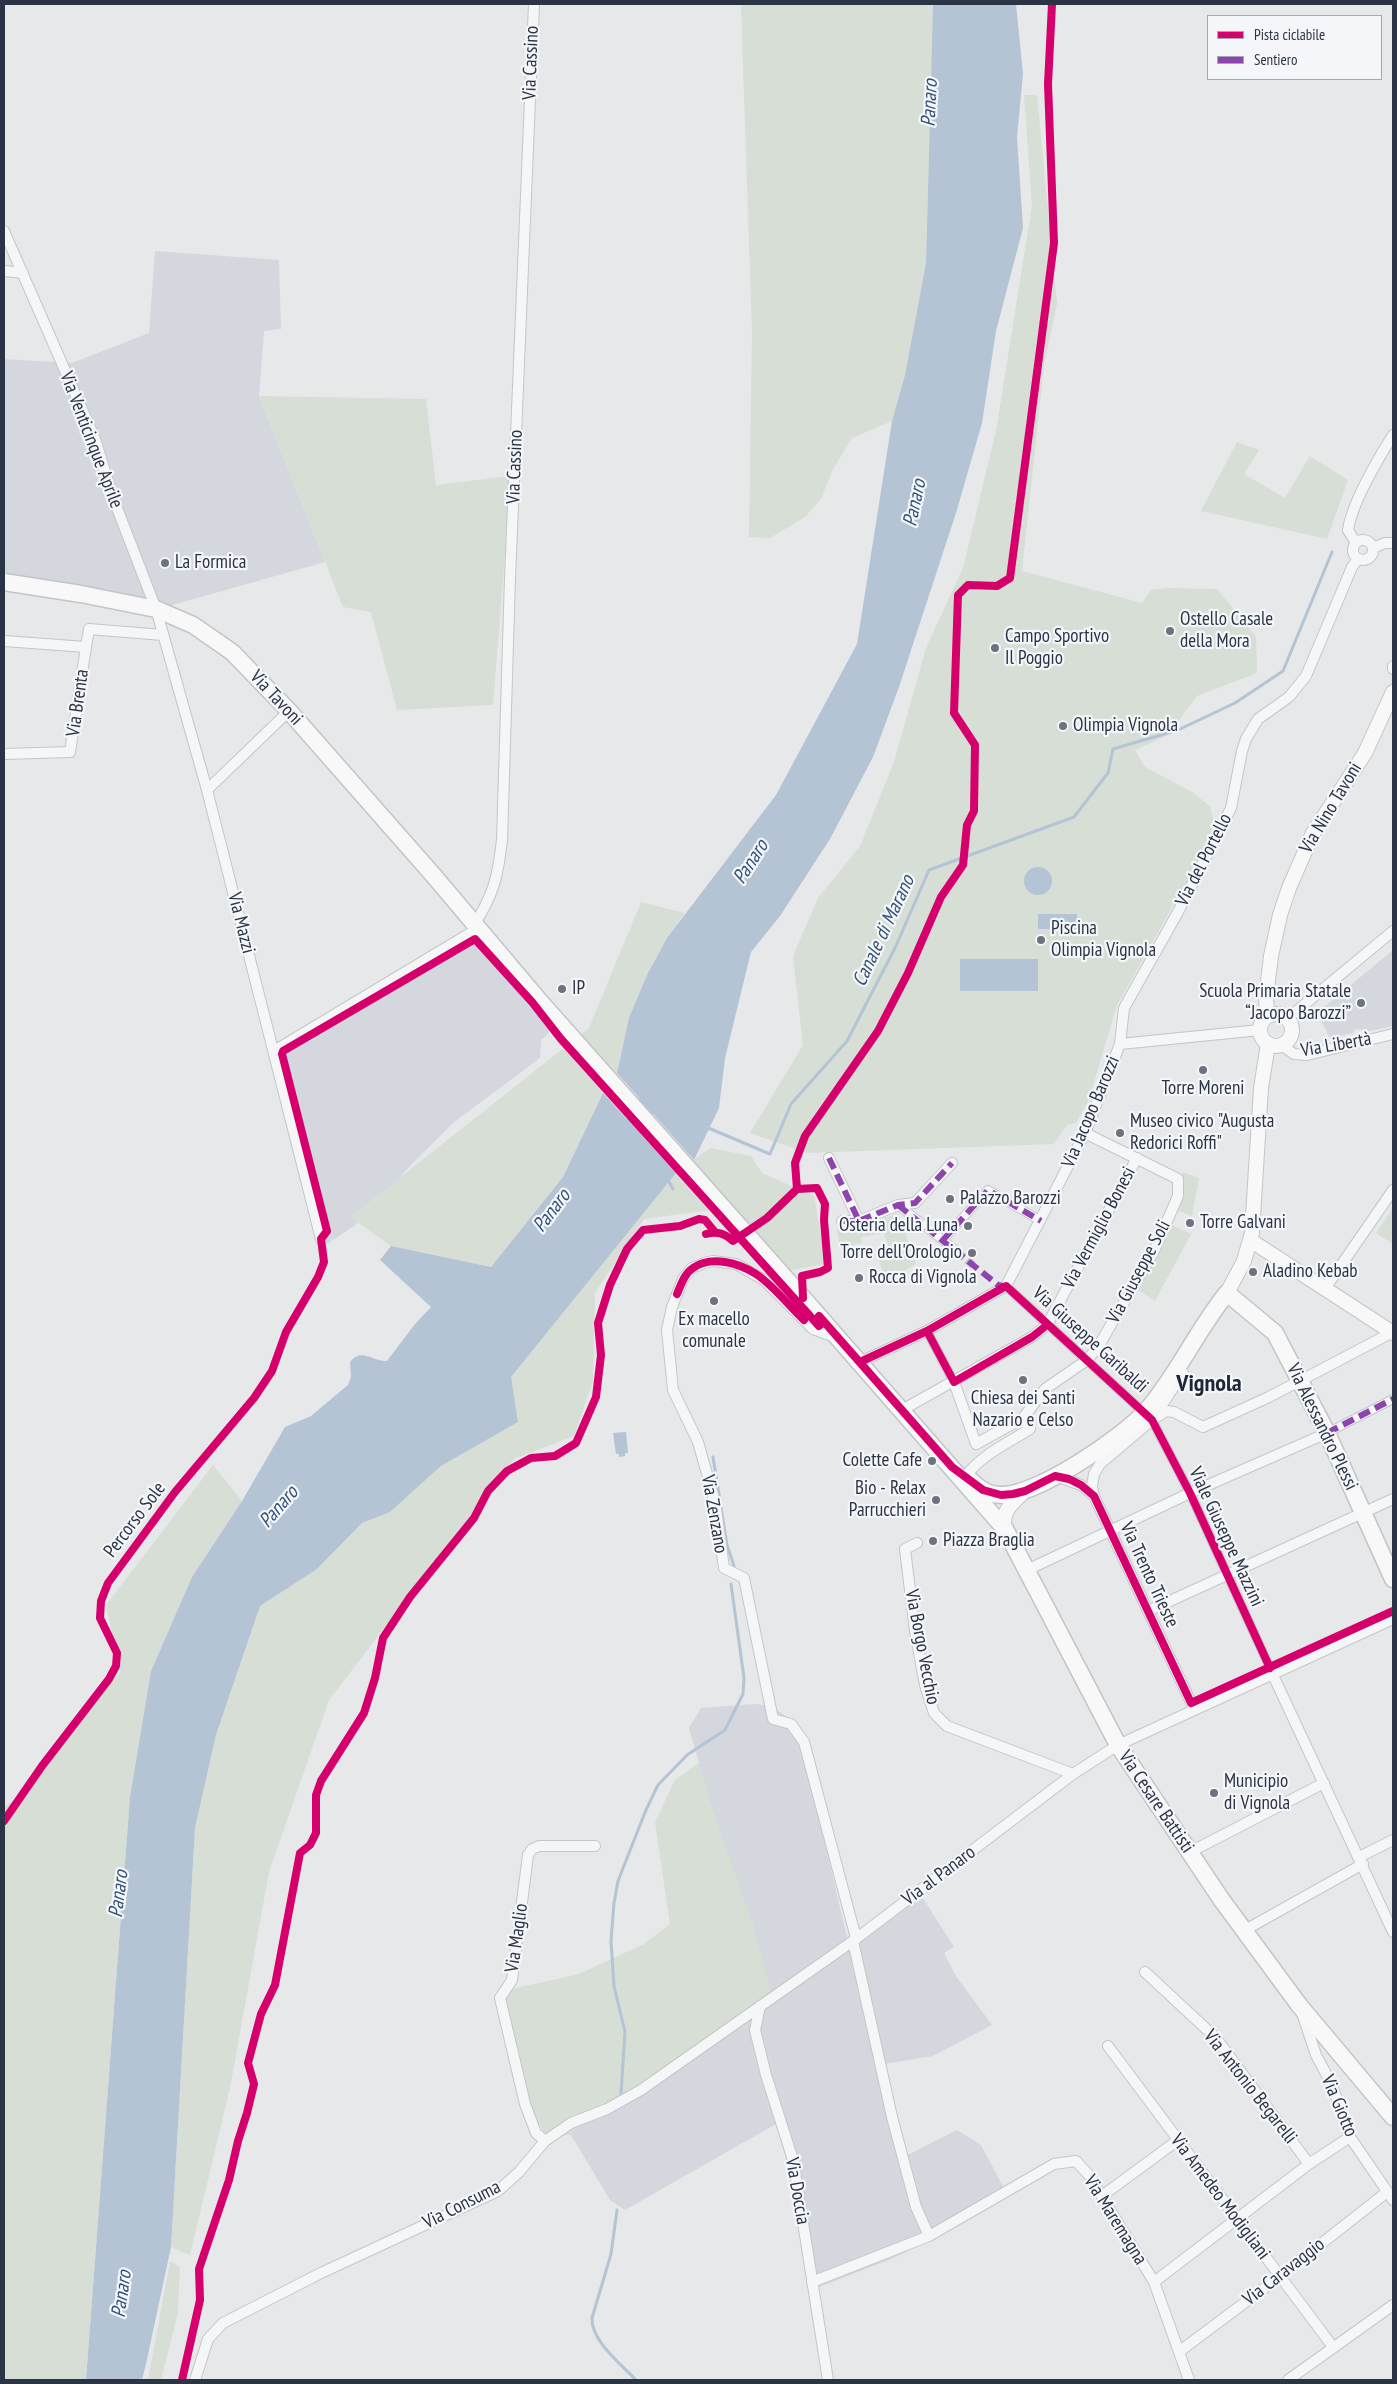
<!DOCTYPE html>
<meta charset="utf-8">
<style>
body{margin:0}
#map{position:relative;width:1397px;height:2384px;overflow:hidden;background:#e6e8ea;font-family:"PT Sans Narrow",sans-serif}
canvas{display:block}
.frame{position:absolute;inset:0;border:5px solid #2b3445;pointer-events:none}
.legend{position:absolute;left:1207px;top:15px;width:175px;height:65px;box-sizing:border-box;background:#f4f6f9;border:1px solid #a4a8b1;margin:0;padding:6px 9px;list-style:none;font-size:15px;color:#2b3445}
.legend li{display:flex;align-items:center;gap:10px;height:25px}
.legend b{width:25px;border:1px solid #a4a8b1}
</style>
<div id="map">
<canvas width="1397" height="2384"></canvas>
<div class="frame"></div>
<ul class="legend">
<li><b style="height:6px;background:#d6006c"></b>Pista ciclabile</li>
<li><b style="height:6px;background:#8e44ad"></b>Sentiero</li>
</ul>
</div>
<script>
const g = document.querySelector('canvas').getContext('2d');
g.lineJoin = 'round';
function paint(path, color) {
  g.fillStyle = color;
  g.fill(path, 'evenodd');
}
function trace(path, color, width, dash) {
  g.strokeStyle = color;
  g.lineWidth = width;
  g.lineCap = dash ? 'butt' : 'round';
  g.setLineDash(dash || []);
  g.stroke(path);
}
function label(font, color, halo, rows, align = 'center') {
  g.font = font + ' "PT Sans Narrow",sans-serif';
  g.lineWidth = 4.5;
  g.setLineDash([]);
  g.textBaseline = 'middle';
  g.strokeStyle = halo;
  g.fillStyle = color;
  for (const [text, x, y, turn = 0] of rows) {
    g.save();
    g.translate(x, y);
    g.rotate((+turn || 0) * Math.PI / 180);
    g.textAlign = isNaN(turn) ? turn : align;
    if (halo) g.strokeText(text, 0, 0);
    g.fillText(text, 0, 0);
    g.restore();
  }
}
const built = new Path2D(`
 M155,251L279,260L281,329L264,331L259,396L325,562L151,611L4,586V359L72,363L149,333Z
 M476,944L550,1029L548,1034L541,1040L540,1058L453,1123L407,1169L395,1183L390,1195L354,1226L321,1248L282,1085L278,1057Z
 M1393,950V1026L1365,1032L1359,1029L1354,1030L1353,1033L1330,1038L1317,1013Z
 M756,1704L772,1706L793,1722L807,1766L849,1946L917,1889L954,1947L944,1953L956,1976L992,2025L933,2056L878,2065L898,2160L957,2130L981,2145L1007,2194L929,2241L889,2260L814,2289L800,2197L789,2169L776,2124L625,2210L610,2200L571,2135L583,2113L635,2089L712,1809L689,1728L701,1708Z`);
const green = new Path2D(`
 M741,4H933L926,263L905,375L892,421L852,438L833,469L821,499L805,517L770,538L749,537L752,333Z
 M1024,95H1037L1057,304L1044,365L1022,571L1142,603L1151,590L1167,588L1217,589L1256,637L1257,673L1197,696L1168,735L1135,750L1145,767L1192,792L1210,806L1215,829L1189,882L1175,902L1117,1005L1089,1099L1076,1123L1067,1125L1054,1144L807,1153L750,1133L803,1045L793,956L818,898L860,846L894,762L926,648L963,568L996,431L1032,206Z
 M259,396L426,399L436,485L511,476L493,705L397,710L371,612L343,607Z
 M1237,442L1259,450L1244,474L1285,498L1310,456L1348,480L1327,539L1201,511Z
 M641,902L685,913L667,938L647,975L621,1052L617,1073L603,1093L563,1177L491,1267L391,1246L350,1217L589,1028Z
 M710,1148L751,1156L762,1173L814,1196L826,1264L791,1270L734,1207L644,1219L595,1293L593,1381L574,1436L514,1459L329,1700L269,1872L230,2088L190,2255L171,2247L195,1828L216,1735L260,1606L317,1569L362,1523L390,1512L441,1466L518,1422L510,1377L676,1173Z
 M1183,1172L1199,1178L1192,1216L1177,1210Z
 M1393,1208V1244L1376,1233Z
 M898,1213L916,1264L885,1282L879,1259L891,1255L884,1233L861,1237L862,1243L840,1248L837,1229L847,1228L848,1233Z
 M1170,1224L1191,1234L1155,1301L1137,1289Z
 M213,1465L242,1501L192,1577L151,1671L130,1797L86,2380H4V1808L24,1791L120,1672L106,1605Z
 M699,1763L712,1809L753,1924L772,1997L745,2028H730L635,2089L583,2113L571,2135L545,2134L513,2074L503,1991L579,1974L644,1944L670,1924L655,1822L675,1780Z
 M170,2261L180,2267L178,2313L161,2380H148Z`);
const water = new Path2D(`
 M933,4H1016L1023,74L1017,137L1023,228L996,331L982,423L956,513L899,687L873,757L830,839L780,916L751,952L725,1058L719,1108L694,1160L617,1073L629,1018L647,975L667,938L776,795L857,644L892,421L905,375L926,263Z
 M1024 881a14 14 0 1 1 28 0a14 14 0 1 1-28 0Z
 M1038,914H1077V929H1038Z
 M960,959H1038V991H960Z
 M603,1093L676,1173L511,1377L518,1422L441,1466L390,1512L362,1523L317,1569L260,1606L216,1735L195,1828L171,2247L146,2364L142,2380H86L130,1797L151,1671L192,1577L242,1501L285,1427L311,1416L348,1385L351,1377L350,1362C362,1347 373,1362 387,1361L415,1324L431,1307L380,1260L391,1246L491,1267L563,1177Z
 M626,1432L628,1453H625V1456L619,1457V1454H616L613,1433Z`);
const stream = new Path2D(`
 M706,1127L770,1154L791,1104L847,1041L895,948L929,870L1074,817L1108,773L1113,749L1178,730L1235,703L1283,671L1332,552
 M668,1180L673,1189
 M713,1457L727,1545L734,1566
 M621,2094L625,2032L614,1986L611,1941L614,1903L618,1881L646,1810L658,1785L687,1755L725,1730L743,1694L744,1678L731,1584
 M617,2210L611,2254L592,2318C591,2341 621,2364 636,2380`);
const river = new Path2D(`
 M621,1149L648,1103L657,1083`);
const pedestrianTunnel = new Path2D(`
 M958,1252L974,1266`);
const pedestrian = new Path2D(`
 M898,1205L958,1252
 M943,1240L988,1190L1041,1221
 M1006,1286L1152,1420L1190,1493L1270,1668
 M927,1331L954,1382
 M1327,1433L1393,1399`);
const minor = new Path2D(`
 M4,231L95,439L112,495L156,609L207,790L321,1239
 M4,271L23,273
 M1353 550a10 10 0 1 1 20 0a10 10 0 1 1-20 0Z
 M1356,543L1348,530C1352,502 1378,459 1393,435
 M1373,548L1385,543H1393
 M4,641L86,647L89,629L163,635
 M1393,666V669
 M4,754L70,752L86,647
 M207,790L289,711
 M474,925C494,894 498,876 502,840L510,578L534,4
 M1288,1018L1393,931
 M1120,1044L1260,1030
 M1281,1045L1294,1054L1307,1055L1393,1034
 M274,1051L477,929
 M829,1158L859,1221
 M842,1221H859L898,1205L915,1203L952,1163
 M1324,1290L1393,1190
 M835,1337L813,1329L764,1280L736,1264L713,1261L704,1263L692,1268L683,1279L672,1307L667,1330L673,1390L698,1442L715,1502L724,1568L744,1578L773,1719L791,1724L804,1742L856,1938
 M860,1362L927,1331L1006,1286L1085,1133L1120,1044L1124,1008L1178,912L1231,808L1242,751L1246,739L1258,719L1289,697L1306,676L1352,567L1358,559
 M954,1382L976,1444L1023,1418L1030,1429C1008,1443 981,1455 966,1476
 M902,1410L1032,1337L1047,1325L1137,1158
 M1023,1418L1045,1389L1087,1360L1098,1347L1154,1251L1178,1196V1179L1085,1133
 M1152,1420L1166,1411L1174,1412L1203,1427L1269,1397L1393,1332
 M1056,1476L1081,1485L1094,1496L1194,1709
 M1094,1496L1092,1486L1094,1474L1100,1464L1152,1420L1183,1373
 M917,1543L905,1549L915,1631L925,1685L934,1713L947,1726L1073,1774
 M1027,1570L1190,1493L1327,1433
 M1148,1611L1393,1499
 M1272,1673L1393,1932
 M1190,1852L1324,1783
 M1359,1857L1393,1840
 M1245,1930L1363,1864
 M853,1941L892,2117L916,2207L929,2236
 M1145,1972L1216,2038L1309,2164
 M760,2006L755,2030L766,2075L793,2160L828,2380
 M1302,2013L1316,2055L1332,2085L1350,2137L1393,2200
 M1108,2046L1333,2347
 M545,2141L536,2133L525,2104L500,1998L512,1980L528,1855L532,1849L539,1846H595
 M1102,2196L1178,2140
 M812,2282L929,2236L1054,2164L1076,2161L1088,2174L1154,2282L1189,2380
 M1154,2282L1309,2164L1350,2137
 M1180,2351L1279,2277L1387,2192
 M195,2380L208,2339L223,2323L321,2273L498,2191L519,2172L545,2141L571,2123L607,2109L641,2090L853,1941L1073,1774L1118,1745L1393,1619
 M1288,2380L1393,2305`);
const secondary = new Path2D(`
 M1260 1030a16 16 0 1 1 32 0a16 16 0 1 1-32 0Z
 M1267,1017L1266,997L1271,956L1280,915L1289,888L1313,833L1365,753L1393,692
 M1250,1240L1393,1333
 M1227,1293L1244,1261L1252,1233L1261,1088L1268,1044
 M1005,1529C1000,1512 1013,1502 1025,1491`);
const primary = new Path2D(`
 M4,582L81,594L156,609L193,625L232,652L289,711L434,876L537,998L803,1298L1005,1529L1118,1745L1221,1899L1299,2005L1393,2117
 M968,1478C977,1487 987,1495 1001,1495C1035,1497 1125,1436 1147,1410C1178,1374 1197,1330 1227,1293L1275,1333L1327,1433L1393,1579`);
const quiet = new Path2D(`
 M829,1158L859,1221
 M898,1205L998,1285L1007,1287
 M842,1221H859L898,1205L915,1203L952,1163
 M943,1240L988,1190L1041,1221
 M1327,1433L1393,1399`);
const cycleway = new Path2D(`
 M797,1189L817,1188L825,1204L824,1220L828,1268L820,1272L802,1276L803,1298
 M706,1234C717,1231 724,1233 733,1241L767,1218L797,1189L795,1163L805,1136L878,1031L908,973L941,897L963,865L967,825L974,811L975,745L954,713L958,595L968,585L997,586L1010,578L1054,243L1048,84L1052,4
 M677,1294C681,1285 684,1274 693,1268C711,1255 739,1263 756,1274C774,1286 788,1305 804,1320
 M819,1316L952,1467L983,1490L1001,1495L1013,1494L1025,1491L1055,1476L1069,1479L1081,1485L1094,1496L1191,1703L1393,1611
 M927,1331L954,1382L1032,1337L1047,1325
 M860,1362L927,1331L1006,1286L1152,1420L1190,1493L1270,1668
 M4,1821L42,1766L109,1679L116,1666L117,1653L100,1618L101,1601L108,1583L175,1492L254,1398L272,1371L286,1332L318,1277L324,1262L321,1239L327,1231L282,1054L283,1051L475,939L532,1002L561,1039L819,1326L824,1322
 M182,2380L200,2300L199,2269L229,2180L238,2141L247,2113L254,2084L248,2063L261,2014L275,1985L300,1853L310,1845L316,1833V1795L321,1781L364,1713L375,1678L383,1638L410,1597L474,1518L488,1491L507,1471L531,1458L555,1456L576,1443L596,1397L601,1355L598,1323L610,1285L627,1249L643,1230L680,1226L699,1219L705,1220L715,1232`);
const markers = [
 [165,563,5,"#6c737f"],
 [1170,631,5,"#6c737f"],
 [995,648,5,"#6c737f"],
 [1063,726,5,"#6c737f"],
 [1041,940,5,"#6c737f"],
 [562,989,5,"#6c737f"],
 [1361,1003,5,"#6c737f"],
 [1203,1070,5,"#6c737f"],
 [1120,1133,5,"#6c737f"],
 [950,1199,5,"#6c737f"],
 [1190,1223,5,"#6c737f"],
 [968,1226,5,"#6c737f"],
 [972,1253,5,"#6c737f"],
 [1253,1272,5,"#6c737f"],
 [859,1278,5,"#6c737f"],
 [714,1301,5,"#6c737f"],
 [1023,1380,5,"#6c737f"],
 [932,1461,5,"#6c737f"],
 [936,1500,5,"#6c737f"],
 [933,1541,5,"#6c737f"],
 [1214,1793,5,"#6c737f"]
];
const streetNames = [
 ["Via Cassino",531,63,-88],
 ["Via Venticinque Aprile",91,440,69],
 ["Via Cassino",515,467,-88],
 ["Via Tavoni",276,698,47],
 ["Via Brenta",78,703,-82],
 ["Via Nino Tavoni",1331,808,-59],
 ["Via del Portello",1204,860,-63],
 ["Via Mazzi",241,923,76],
 ["Via Libertà",1336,1045,-10],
 ["Via Jacopo Barozzi",1091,1112,-67],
 ["Via Vermiglio Bonesi",1099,1228,-62],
 ["Via Giuseppe Soli",1139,1272,-62],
 ["Via Giuseppe Garibaldi",1090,1340,42],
 ["Via Alessandro Plessi",1322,1427,64],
 ["Via Zenzano",714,1514,80],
 ["Percorso Sole",135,1520,-53],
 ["Viale Giuseppe Mazzini",1226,1537,65],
 ["Via Trento Trieste",1149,1575,65],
 ["Via Borgo Vecchio",922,1647,79],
 ["Via Cesare Battisti",1156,1802,56],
 ["Via al Panaro",939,1876,-37],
 ["Via Maglio",517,1938,-82],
 ["Via Antonio Begarelli",1250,2087,52],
 ["Via Giotto",1339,2106,67],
 ["Via Doccia",797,2191,80],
 ["Via Amedeo Modigliani",1220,2197,53],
 ["Via Consuma",462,2205,-27],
 ["Via Maremagna",1115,2220,58],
 ["Via Caravaggio",1284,2272,-38]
];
const poiNames = [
 ["La Formica",175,563],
 ["Ostello Casale",1180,620],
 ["della Mora",1180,642],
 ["Campo Sportivo",1005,637],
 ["Il Poggio",1005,659],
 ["Olimpia Vignola",1073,726],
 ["Piscina",1051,929],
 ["Olimpia Vignola",1051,951],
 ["IP",572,989],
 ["Scuola Primaria Statale",1351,992,"right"],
 ["“Jacopo Barozzi”",1351,1014,"right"],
 ["Torre Moreni",1203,1089,"center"],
 ["Museo civico \"Augusta",1130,1122],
 ["Redorici Roffi\"",1130,1144],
 ["Palazzo Barozzi",960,1199],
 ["Torre Galvani",1200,1223],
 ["Osteria della Luna",958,1226,"right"],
 ["Torre dell'Orologio",962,1253,"right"],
 ["Aladino Kebab",1263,1272],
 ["Rocca di Vignola",869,1278],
 ["Ex macello",714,1320,"center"],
 ["comunale",714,1342,"center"],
 ["Chiesa dei Santi",1023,1399,"center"],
 ["Nazario e Celso",1023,1421,"center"],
 ["Colette Cafe",922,1461,"right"],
 ["Bio - Relax",926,1489,"right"],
 ["Parrucchieri",926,1511,"right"],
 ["Piazza Braglia",943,1541],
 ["Municipio",1224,1782],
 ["di Vignola",1224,1804]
];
const waterNames = [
 ["Panaro",930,103,-87],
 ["Panaro",915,503,-78],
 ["Panaro",751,862,-57],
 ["Canale di Marano",884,931,-65],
 ["Panaro",552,1211,-53],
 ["Panaro",279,1507,-49],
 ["Panaro",119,1894,-83],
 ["Panaro",122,2294,-82]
];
const districtNames = [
 ["Vignola",1209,1384]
];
paint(built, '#d4d7dd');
paint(green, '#d6ded6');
paint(water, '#b4c4d5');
trace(stream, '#b4c4d5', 3);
trace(river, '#b4c4d5', 19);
trace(pedestrianTunnel, '#c1c4c9', 8, [8, 4]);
trace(pedestrian, '#c4c6c8', 10);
trace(minor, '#c4c6c8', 12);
trace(secondary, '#c4c6c8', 16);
trace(primary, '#c2c5c8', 19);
trace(pedestrian, '#f5f6f7', 8);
trace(minor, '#f5f6f7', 10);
trace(secondary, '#f8f8f8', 14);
trace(primary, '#f8f8f8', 16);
trace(quiet, '#8e44ad', 6, [12, 6]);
trace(cycleway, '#d6006c', 8);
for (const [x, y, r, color] of markers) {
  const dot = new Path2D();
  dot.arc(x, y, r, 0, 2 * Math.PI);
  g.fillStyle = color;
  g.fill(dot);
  trace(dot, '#f4f6f9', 2);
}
label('19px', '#2b3445', '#f4f6f9', streetNames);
label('19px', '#2b3445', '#f4f6f9', poiNames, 'left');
label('italic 20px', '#34527a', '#f4f6f9', waterNames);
label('bold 24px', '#1d2536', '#f4f6f9', districtNames);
</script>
